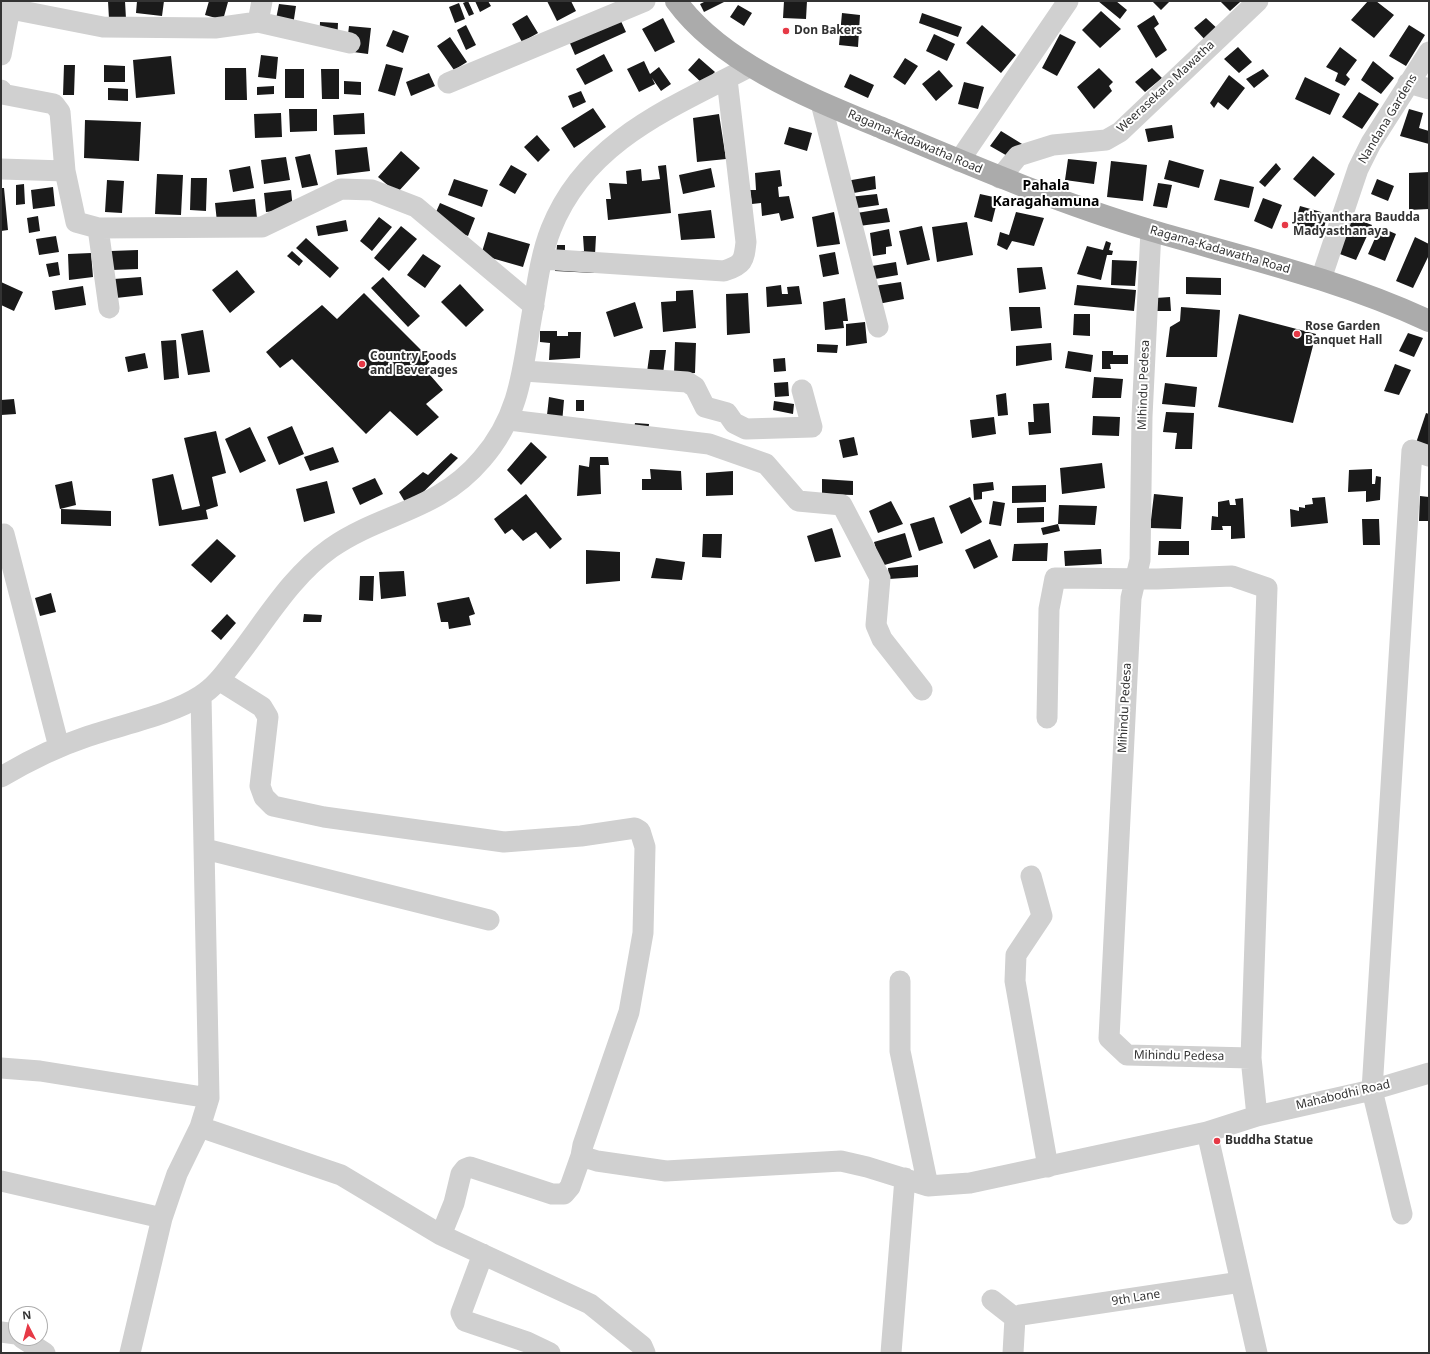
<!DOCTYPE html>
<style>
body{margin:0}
#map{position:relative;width:1430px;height:1354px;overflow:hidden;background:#fff;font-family:"Noto Sans",sans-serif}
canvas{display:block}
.frame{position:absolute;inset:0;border:2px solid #333;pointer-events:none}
.north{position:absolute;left:8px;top:1306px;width:40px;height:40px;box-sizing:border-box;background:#fff;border:1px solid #adadad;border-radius:50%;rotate:354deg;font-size:11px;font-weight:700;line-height:16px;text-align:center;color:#333}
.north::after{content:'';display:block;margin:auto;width:14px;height:18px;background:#e63946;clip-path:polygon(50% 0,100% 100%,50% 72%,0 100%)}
</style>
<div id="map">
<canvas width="1430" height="1354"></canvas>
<div class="frame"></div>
<div class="north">N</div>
</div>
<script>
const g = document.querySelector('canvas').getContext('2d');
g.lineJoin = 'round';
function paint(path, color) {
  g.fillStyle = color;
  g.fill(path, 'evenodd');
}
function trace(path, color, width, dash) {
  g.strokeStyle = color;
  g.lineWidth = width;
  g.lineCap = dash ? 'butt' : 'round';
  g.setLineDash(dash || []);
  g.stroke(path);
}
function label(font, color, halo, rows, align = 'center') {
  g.font = font + ' "Noto Sans",sans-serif';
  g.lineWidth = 4;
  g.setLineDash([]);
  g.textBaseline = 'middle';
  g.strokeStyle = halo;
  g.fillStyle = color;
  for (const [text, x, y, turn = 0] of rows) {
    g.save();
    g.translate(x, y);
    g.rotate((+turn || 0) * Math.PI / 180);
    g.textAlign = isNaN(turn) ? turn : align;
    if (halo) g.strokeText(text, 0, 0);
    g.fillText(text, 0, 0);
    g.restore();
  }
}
const building = new Path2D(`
 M108,1H125L126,19H109Z
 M137,1H164L162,16L136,13Z
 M209,1L228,2L223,20L205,15Z
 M468,1L474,14L469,16L463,3Z
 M475,1H488L491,6L480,12Z
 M547,1H571L576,11L557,21Z
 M706,1H726L704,12L700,4Z
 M784,1H807L806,19L783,18Z
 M1098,1H1116L1127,10L1120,19Z
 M1152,1H1170L1161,10Z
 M1220,1H1239L1240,2L1230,11Z
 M1368,1H1376L1394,15L1374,38L1351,20Z
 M459,3L465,19L455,23L449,7Z
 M279,4L296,6L292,32L274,29Z
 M738,5L752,13L744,26L730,17Z
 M1101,11L1121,29L1100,48L1082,30Z
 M842,13L860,15L858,47L839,45Z
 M922,13L962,27L958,37L919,23Z
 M527,15L538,33L522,42L512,24Z
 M1154,15L1159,24L1154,28L1167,50L1156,58L1137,26Z
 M663,18L675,42L655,52L642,29Z
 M1206,18L1221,32L1209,44L1194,28Z
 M620,19L626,32L575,55L569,41Z
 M320,22L338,23L337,45L319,44Z
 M466,25L476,45L466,50L457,30Z
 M982,25L1016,55L1001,73L966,43Z
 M1409,25L1425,35L1406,66L1389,56Z
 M349,26L371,28L368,54L346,51Z
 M393,30L409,36L403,53L386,46Z
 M934,34L955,44L947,61L926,51Z
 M1060,34L1076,42L1057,76L1042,68Z
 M450,37L467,62L454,70L437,46Z
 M1238,47L1252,62L1239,73L1224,59Z
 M1340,47L1357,60L1346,75L1350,79L1345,86L1335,81L1338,73L1326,67Z
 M604,54L613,71L585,85L576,69Z
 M261,55L278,57L276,79L258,77Z
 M171,56L175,94L136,98L133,60Z
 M699,58L715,72L703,84L688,70Z
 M905,58L918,66L905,85L893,77Z
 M644,61L650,74L659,67L671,84L661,91L652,78L655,84L639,92L627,69Z
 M1373,61L1394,78L1381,94L1361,80Z
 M386,64L403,68L395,96L378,91Z
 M64,65H75L74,95H63Z
 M104,65L125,66V82H104Z
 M225,68H246L247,100H225Z
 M1099,68L1113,82L1109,86L1112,91L1094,109L1077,87Z
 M1152,68L1162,78L1145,92L1135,82Z
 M285,69H304V98H285Z
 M321,69H339V99H322Z
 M1263,69L1269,76L1254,88L1246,79Z
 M939,70L953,86L936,101L922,84Z
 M429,73L435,86L411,96L406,82Z
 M850,74L874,85L868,98L844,87Z
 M1229,75L1245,88L1228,110L1218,102L1214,108L1210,103Z
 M1305,77L1340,94L1330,115L1295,99Z
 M344,81L361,82V95L344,94Z
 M964,82L984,87L978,109L958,104Z
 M274,86V94L257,95V87Z
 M108,88L128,89V101L108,100Z
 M581,91L586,102L573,108L568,96Z
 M1359,92L1379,104L1362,129L1342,117Z
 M593,108L606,127L574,148L561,128Z
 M289,109H317V131L290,132Z
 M1409,109L1423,113L1419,128L1429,131V144L1400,136Z
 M281,113L282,137L255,138L254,114Z
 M364,113L365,134L334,135L333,115Z
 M719,114L726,159L697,162L693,118Z
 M85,120L141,122L139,161L84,158Z
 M1172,125L1174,138L1148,142L1145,129Z
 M789,127L812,133L807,151L784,144Z
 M1001,131L1027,147L1018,162L990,146Z
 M537,135L550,150L538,162L524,147Z
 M367,147L370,171L337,175L335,150Z
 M401,151L420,168L397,193L378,177Z
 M310,154L318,185L302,188L295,157Z
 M1313,156L1335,174L1315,197L1293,179Z
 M286,157L290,180L264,184L261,160Z
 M1068,159L1097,162L1094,184L1065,180Z
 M1169,160L1204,170L1199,188L1164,179Z
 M1111,161L1147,165L1143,201L1107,197Z
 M1276,163L1281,169L1265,187L1259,182Z
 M511,165L527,174L515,194L499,185Z
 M666,165L671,213L608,220L606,199H611L609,183L627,184L626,171L641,169L642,181L660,179L658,166Z
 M250,166L254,188L233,192L229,170Z
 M711,168L715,187L683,194L679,175Z
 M780,170L782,186L778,187L779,197L789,196L794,218L781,221L779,213L762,216L761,203L752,204L750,190H756L755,173Z
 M1429,172V209L1409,210V173Z
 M157,174L183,175L181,215L155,214Z
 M875,176L876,189L848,194L846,181Z
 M191,178H207L206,211L190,210Z
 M454,179L488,190L482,207L448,195Z
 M1220,179L1254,187L1249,208L1214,200Z
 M1377,179L1394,186L1388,201L1371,194Z
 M107,180L124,181L122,213L105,212Z
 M1158,183L1172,185L1167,208L1153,206Z
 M24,184L25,204L16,205V185Z
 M53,187L55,206L33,209L31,190Z
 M1,188H4L8,230L1,231Z
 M291,190L293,209L266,212L264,193Z
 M877,194L879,205L851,209L849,197Z
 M980,194L998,198L992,222L974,217Z
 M1263,198L1282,205L1272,229L1254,221Z
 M255,199L257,218L217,222L215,203Z
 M440,203L475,218L468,236L432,221Z
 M1300,206L1328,214L1322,234L1294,226Z
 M887,208L890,222L859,226L857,213Z
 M711,210L715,238L681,240L678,214Z
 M834,212L840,244L817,247L812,217Z
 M1016,212L1044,218L1034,246L1012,241L1007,250L997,245L1000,232L1009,235Z
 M38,216L40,231L29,233L27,218Z
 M379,217L392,227L372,251L360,241Z
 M1351,217L1372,225L1356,260L1337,253Z
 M346,220L348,231L318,236L316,226Z
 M967,222L973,255L937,262L932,227Z
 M401,226L417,239L389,271L374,258Z
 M922,226L930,260L907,265L899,231Z
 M1380,227L1396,234L1385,261L1368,254Z
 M889,229L892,246L886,247V254L873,256L870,233Z
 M488,232L530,244L523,267L481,255Z
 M56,236L59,252L39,255L36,239Z
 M583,236H596L594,273L555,271L557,245H565V251H584Z
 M1415,237L1429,244V255L1413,288L1396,281Z
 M306,238L339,268L330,278L296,248Z
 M1106,241L1111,243L1109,250L1113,251L1112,255H1107L1101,280L1077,274L1087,246L1103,250Z
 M138,250V269L112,270L111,251Z
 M292,251L303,261L299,266L287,256Z
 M835,252L839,274L823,277L819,255Z
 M91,253L93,277L69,280L68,254Z
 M423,254L441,266L425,288L407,275Z
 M1112,260L1137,261L1135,286L1111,285Z
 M58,262L60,275L49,277L46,264Z
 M896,262L898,275L875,279L872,266Z
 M1042,267L1046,289L1019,293L1017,268Z
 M237,270L255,292L230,313L212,290Z
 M141,277L143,295L116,298L114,279Z
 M383,277L420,316L408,327L371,288Z
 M1186,277L1221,278V295L1186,294Z
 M1,282L23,292L14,311L1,305Z
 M901,282L904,299L878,304L874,286Z
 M460,284L484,310L466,327L441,302Z
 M781,285L782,294H788L787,287L799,286L802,304L767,307L766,287Z
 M1077,285L1136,290L1134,311L1074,305Z
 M83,286L86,305L55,310L52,291Z
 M693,290L696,328L663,332L661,302L676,301V291Z
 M364,293L431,360L424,368L443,390L426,404L439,417L417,436L390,411L366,434L292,359L280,368L266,352L322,305L337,319Z
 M748,293L750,333L727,335L726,294Z
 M1170,297L1171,311H1156V298Z
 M845,298L848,321H843L844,328L825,330L823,302Z
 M635,302L643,328L614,337L606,312Z
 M1009,307H1040L1042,328L1011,331Z
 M1181,307L1220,310L1217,357H1166L1170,327L1180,321Z
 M1074,314H1090V336L1073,335Z
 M1239,314L1316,334L1293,423L1218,407Z
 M865,322L867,343L846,346V324Z
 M203,330L210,372L188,375L181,334Z
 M540,331H557V336H568V332H581L580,358L549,360L550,343L540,342Z
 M1408,333L1423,338L1414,357L1399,351Z
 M176,340L179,378L164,380L161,341Z
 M675,342L696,343L695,373L674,375Z
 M1051,343L1052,360L1016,366V346Z
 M817,344L838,345L837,353L817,352Z
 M650,350H666L663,374L647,372Z
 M1068,351L1093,355L1091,372L1065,368Z
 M1102,351H1113V355H1128V364H1110L1111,369H1102Z
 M145,353L148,368L128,372L125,357Z
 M785,358L786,371L774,372L773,359Z
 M1395,364L1411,370L1399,395L1384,391Z
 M1094,377L1123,379L1121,398H1092Z
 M788,382L789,396L775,397L774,383Z
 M1165,383L1197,387L1195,407L1162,404Z
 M1006,393L1008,415L998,416L996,395Z
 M549,397L564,400L561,435L545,433Z
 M14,399L16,414L1,415V400Z
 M576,400H584V411H576Z
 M774,401L794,404L793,414L773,410Z
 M1049,403L1051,433L1029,435L1028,422H1034L1033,404Z
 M1166,412L1194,413L1192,449H1175L1177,433L1163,432Z
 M1426,413L1429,414V448L1416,443Z
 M1093,416L1120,417L1119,436L1092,435Z
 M994,417L996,434L972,438L970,420Z
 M635,423L649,424L648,434L633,433Z
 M292,426L304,454L279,465L267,437Z
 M250,427L266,461L240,473L225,439Z
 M216,431L226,473L212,477L218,506L206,510L208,519L159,526L152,479L173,474L182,510L200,506L184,438Z
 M854,437L858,455L843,458L839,440Z
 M531,442L547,457L521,485L507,470Z
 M333,447L339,462L310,471L304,457Z
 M451,453L458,458L408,507L399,492L423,472L428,475Z
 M590,457H608L609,465H600L601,494L577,496L579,465L589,467Z
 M1102,463L1105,488L1062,494L1060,468Z
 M650,469L681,471L682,490H642V479H651Z
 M1372,469V484H1375L1376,476L1381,477L1380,500L1366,502V491L1348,492L1349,470Z
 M733,471V495L706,496V473Z
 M375,478L383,494L360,505L352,488Z
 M822,479L853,481V495L822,494Z
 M72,481L76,505L60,509L55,485Z
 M327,481L335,513L304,522L296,489Z
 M993,482L994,490L982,492V499L974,500L973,484Z
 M1046,485V502L1012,503V486Z
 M526,494L562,539L550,549L536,532L523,541L512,529L505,534L494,519Z
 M1154,494L1183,497L1181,529L1150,528Z
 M1420,496L1429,497V521H1419Z
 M970,497L982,522L961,534L949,506Z
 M1325,497L1328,523L1291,527L1290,509L1299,511V507L1305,508V505L1313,504L1312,498Z
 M1243,498L1245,538L1231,539V526H1222L1223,530H1211L1212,516L1218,517V502L1229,500L1230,505H1236L1235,499Z
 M891,501L903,524L878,533L869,511Z
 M993,501L1005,503L1001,526L989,524Z
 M1059,505L1097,506L1095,525L1058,524Z
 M1044,507V522L1017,523V508Z
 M61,509L111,511V526L61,524Z
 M934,517L943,543L919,551L910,524Z
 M1362,519H1379L1380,545H1363Z
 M1058,524L1060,531L1043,535L1041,528Z
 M832,528L841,557L815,562L807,536Z
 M905,533L912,557L881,566L874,542Z
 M703,534H722L721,558L702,557Z
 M217,539L236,556L211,583L191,565Z
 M990,539L998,557L974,569L965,550Z
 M1159,541H1189V555H1158Z
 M1048,543L1047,561H1012L1014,544Z
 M1101,549L1102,564L1065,566L1064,551Z
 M586,550L620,552V581L586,584Z
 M656,558L685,562L682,580L651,578Z
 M918,565V577L889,579L888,568Z
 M404,571L406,596L381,599L379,572Z
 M360,576H374L373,601L359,600Z
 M51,593L56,612L40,616L35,598Z
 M469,597L475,614L469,616L471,625L449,629L448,622H441L437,603Z
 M227,614L236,623L221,640L211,631Z
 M304,614L322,615L321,622H303Z`);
const minor = new Path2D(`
 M1,7L103,27L215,28L258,22L262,1
 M258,22L350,43
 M1,55L10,8
 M448,83L645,1
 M1408,83L1429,89
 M1,90L2,94L54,104L60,112L65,171
 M821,103L878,327
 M959,161L1068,1
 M1,169L65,171L76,222L98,228L262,227L341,189L372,190L416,207L534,306
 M1000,178L1018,156L1053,145L1106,140L1120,132L1258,1
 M98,228L109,308
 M1151,230L1142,417L1140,560L1131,598L1109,1038L1127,1055L1251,1058
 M542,259L724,271C743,265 744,261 746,242L727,79
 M1321,279L1358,169L1371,143L1429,52
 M524,371L687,382L695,387L705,407L727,413L734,423L746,429L812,427L802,390
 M509,420L709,444L766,464L798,501L842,505L880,578L876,625L882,639L922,690
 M4,534L59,747
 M219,680L262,707L268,717L260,786L264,797L273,806L324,817L504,842L581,836L635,828L640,831L645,847L643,933L629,1012L583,1145L581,1156L597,1161L666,1171L841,1161L867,1167L928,1186L970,1183L1207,1132
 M1047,718L1049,609L1055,578L1157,579L1232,576L1267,588L1251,1058L1257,1116L1207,1132L1257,1353
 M1,777C28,761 56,747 86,737C120,725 171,715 200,696C217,686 229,667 241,652C269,615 293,575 331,548C383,512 437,512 482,459C517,419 522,377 530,326C536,294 539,259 551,229C586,140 673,107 751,66
 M205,849L489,920
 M1031,876L1042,916L1016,955L1015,981L1048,1167
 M900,981V1051L928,1186
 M1,1068L40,1071L209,1098
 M1257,1116L1372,1090L1429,1073
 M200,1127L341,1175L441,1235L590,1304L642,1346L645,1353
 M1,1181L162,1218
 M1402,1214L1372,1090L1412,450L1429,456
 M441,1235L454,1203L461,1174L465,1169L470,1167L552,1194H564L570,1187L581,1156
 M483,1254L461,1313L465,1321L527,1342L550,1353
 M992,1300L1015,1318
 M1,1332L16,1334
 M22,1338L45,1353
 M130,1353L162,1218L177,1174L200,1127L209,1098L201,696
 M891,1353L905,1178
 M1013,1353L1015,1318L1021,1315L1241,1282`);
const major = new Path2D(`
 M676,1C722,64 812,99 882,128C970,165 1061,204 1153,231C1246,258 1341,280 1429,321`);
const markers = [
 [786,31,4,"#e63946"],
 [1285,225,4,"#e63946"],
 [1297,334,4,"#e63946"],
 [362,364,4,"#e63946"],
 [1217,1141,4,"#e63946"]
];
const poiNames = [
 ["Don Bakers",794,31],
 ["Jathyanthara Baudda",1293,218],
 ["Madyasthanaya",1293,232],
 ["Rose Garden",1305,327],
 ["Banquet Hall",1305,341],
 ["Country Foods",370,357],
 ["and Beverages",370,371],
 ["Buddha Statue",1225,1141]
];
const streetNames = [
 ["Weerasekara Mawatha",1166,87,-43],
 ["Nandana Gardens",1388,119,-59],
 ["Ragama-Kadawatha Road",915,142,23],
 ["Ragama-Kadawatha Road",1220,250,16],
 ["Mihindu Pedesa",1144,385,-88],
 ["Mihindu Pedesa",1125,708,-87],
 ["Mihindu Pedesa",1179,1056,1],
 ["Mahabodhi Road",1343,1095,-13],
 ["9th Lane",1136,1298,-9]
];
const quarterNames = [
 ["Pahala",1046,186],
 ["Karagahamuna",1046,202]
];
paint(building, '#1a1a1a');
trace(minor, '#d0d0d0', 21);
trace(major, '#ababab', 22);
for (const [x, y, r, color] of markers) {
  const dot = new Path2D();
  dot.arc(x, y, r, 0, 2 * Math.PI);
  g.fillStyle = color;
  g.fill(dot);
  trace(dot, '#fff', 1.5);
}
label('bold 12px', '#333', '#fff', poiNames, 'left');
label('12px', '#333', '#fff', streetNames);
label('bold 14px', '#000', '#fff', quarterNames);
</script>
